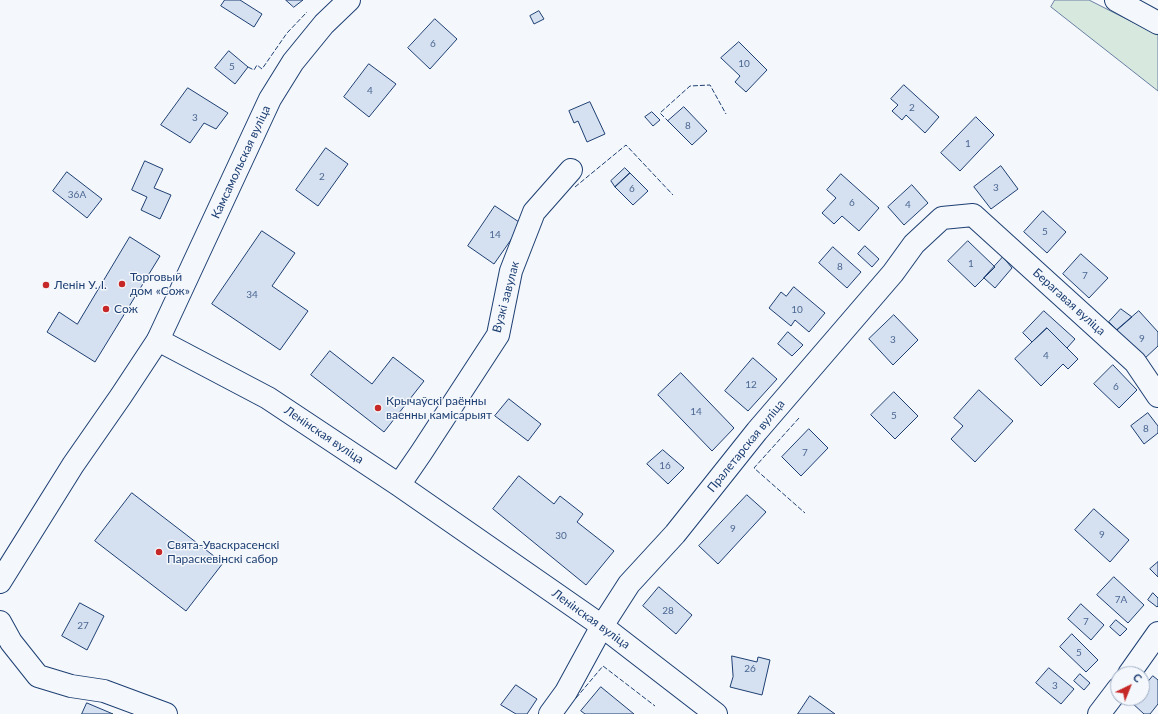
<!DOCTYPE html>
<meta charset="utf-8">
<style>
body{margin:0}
#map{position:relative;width:1158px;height:714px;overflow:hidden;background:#f4f7fb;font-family:Lato,sans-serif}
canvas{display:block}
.north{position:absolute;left:1110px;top:666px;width:40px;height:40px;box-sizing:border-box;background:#f4f7fb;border:1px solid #9eadc5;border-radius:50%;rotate:43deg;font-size:11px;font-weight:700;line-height:16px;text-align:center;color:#1d3f73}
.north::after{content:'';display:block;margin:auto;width:14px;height:18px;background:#c62828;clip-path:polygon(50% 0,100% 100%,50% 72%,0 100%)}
</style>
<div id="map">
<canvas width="1158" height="714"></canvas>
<div class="north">С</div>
</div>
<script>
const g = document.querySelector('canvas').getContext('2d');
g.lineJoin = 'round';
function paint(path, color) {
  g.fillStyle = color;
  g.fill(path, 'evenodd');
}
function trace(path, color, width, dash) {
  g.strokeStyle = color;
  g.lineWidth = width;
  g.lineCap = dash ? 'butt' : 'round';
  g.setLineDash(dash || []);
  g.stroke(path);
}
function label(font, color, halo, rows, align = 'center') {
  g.font = font + ' Lato,sans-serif';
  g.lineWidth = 3;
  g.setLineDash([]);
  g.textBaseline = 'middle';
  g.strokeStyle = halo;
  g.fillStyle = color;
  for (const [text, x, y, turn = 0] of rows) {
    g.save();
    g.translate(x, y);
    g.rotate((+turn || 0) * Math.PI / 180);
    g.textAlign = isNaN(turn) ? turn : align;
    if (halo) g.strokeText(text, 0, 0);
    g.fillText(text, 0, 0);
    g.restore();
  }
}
const green = new Path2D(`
 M1055,0H1089L1158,35V91L1051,7Z`);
const building = new Path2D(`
 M225,0H240L262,14L254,27L221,6Z
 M286,0H303L294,7Z
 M539,11L544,19L534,24L530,16Z
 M435,19L457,39L430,69L408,48Z
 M739,42L767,70L746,92L735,82L740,76L721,58Z
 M229,51L248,67L235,84L215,68Z
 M369,64L396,84L369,117L344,97Z
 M904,85L939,117L925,133L906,115L902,120L892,111L898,105L891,99Z
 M188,88L228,113L216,129L204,123L190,143L161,125Z
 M590,102L605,134L587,142L578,121L574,123L569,111Z
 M684,107L707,131L692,145L668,121Z
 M652,112L660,120L653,126L645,117Z
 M976,117L994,135L960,171L941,153Z
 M326,148L348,164L318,206L296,190Z
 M145,161L163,169L154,188L171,195L160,219L141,210L147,197L132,190Z
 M1001,166L1018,189L991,209L974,187Z
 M625,168L630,173L615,187L611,181Z
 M67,172L102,199L87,218L53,191Z
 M630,173L648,191L633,205L615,187Z
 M841,174L879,208L859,231L842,216L834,224L822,213L836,198L827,190Z
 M912,185L928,203L904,225L888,207Z
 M495,206L522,224L494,264L468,246Z
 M1043,211L1066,232L1047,253L1024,232Z
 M262,231L295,253L272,286L308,311L280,350L212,304Z
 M130,237L160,256L95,362L47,332L59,312L77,324Z
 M968,241L995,267L975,287L948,261Z
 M865,246L879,259L872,267L858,254Z
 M833,247L861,272L847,288L819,263Z
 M1081,254L1108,278L1089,298L1063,274Z
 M1003,257L1012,268L995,288L984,278Z
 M794,287L825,313L809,332L795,320L791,326L769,308L781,292L786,296Z
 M1121,309L1132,317L1117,330L1109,322Z
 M1044,311L1075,339L1067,348L1047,328L1032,342L1023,333Z
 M1139,311L1158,332V346L1144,359L1117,330Z
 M894,315L918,340L893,365L869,339Z
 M1047,328L1078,359L1068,369L1063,364L1041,386L1015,359Z
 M788,332L803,345L792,356L778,344Z
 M330,351L372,384L393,357L424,381L384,432L311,375Z
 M753,358L777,379L748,411L725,391Z
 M1113,365L1137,390L1119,408L1094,384Z
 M681,373L734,428L712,451L658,395Z
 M979,390L1013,421L975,462L951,439L963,426L954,418Z
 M894,392L918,416L895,439L871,415Z
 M509,399L541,424L528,441L495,416Z
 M1148,413L1158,426V433L1144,444L1131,426Z
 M809,429L828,448L801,476L782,457Z
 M663,450L684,468L668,484L647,464Z
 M519,476L554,504L560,496L583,514L577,522L614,551L586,585L493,509Z
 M132,493L223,563L186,611L95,541Z
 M747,495L766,512L718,564L699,546Z
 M1094,509L1129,540L1110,562L1075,530Z
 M1158,562V577L1150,569Z
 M1114,577L1144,605L1128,623L1097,595Z
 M659,587L692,615L676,634L643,606Z
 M1153,593L1158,598V606L1157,607L1148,600Z
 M80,603L104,616L87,650L62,636Z
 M1081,604L1104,625L1091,640L1068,619Z
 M1116,620L1127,629L1120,636L1110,627Z
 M1072,634L1098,660L1086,672L1060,647Z
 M732,656L757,662L758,657L770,660L762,695L730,687L733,677Z
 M1049,668L1074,689L1061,704L1036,683Z
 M1080,674L1090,683L1084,690L1074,681Z
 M1153,676L1158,680V704L1150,714H1144L1131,702L1134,698H1142V689Z
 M516,685L537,699L527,714H516L501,705Z
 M601,687L634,714H585L581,711Z
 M810,696L835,714H798Z
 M87,703L113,714H82Z`);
const minor = new Path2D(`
 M1116,0L1158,23
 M158,340L268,398L399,485L602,626L716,714
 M399,485L421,453L498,335L511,271L534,212L571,170
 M0,622L11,642L38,676L71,686L104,691L166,714
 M1129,674L1158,633
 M550,714L566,692L602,626L629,584L675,534L757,431L893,273L914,244L942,218L973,215L1135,362L1158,396
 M1099,714L1118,689`);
const major = new Path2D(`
 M0,582L73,465L121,396L158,340L270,99L293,62L324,24L349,0`);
const fence = new Path2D(`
 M248,67L254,70L257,65L262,69L287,33L307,12
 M669,122L660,113L690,86L710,85L726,114
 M575,187L626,145L673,195
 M799,418L754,468L805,513
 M576,698L603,666L655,706`);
const markers = [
 [122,284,4,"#c62828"],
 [46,285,4,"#c62828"],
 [106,309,4,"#c62828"],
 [378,408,4,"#c62828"],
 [159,552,4,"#c62828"]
];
const numberNames = [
 ["6",433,44],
 ["10",744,64],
 ["5",232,67],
 ["4",370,91],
 ["2",912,108],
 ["3",195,118],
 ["8",688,126],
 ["1",968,144],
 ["2",322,177],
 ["3",996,188],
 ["6",632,189],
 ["36А",77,195],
 ["6",852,203],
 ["4",908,205],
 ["5",1045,232],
 ["14",495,235],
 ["1",971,264],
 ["8",840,267],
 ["7",1085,276],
 ["34",252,295],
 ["10",797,310],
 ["9",1142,339],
 ["3",893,340],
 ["4",1046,356],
 ["12",751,385],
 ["6",1116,387],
 ["14",696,412],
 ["5",894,416],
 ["8",1146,429],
 ["7",805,453],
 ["16",665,466],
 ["9",733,529],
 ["9",1102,535],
 ["30",561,536],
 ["7А",1121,600],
 ["28",668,611],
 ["7",1086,622],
 ["27",83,626],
 ["5",1079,653],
 ["26",750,669],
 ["3",1055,686]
];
const streetNames = [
 ["Камсамольская вуліца",241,162,-65],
 ["Вузкі завулак",506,297,-75],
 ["Берагавая вуліца",1069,302,42],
 ["Ленінская вуліца",324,435,34],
 ["Пралетарская вуліца",746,446,-51],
 ["Ленінская вуліца",591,619,36]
];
const poiNames = [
 ["Торговый",130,277],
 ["дом «Сож»",130,291],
 ["Ленін У. І.",54,285],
 ["Сож",114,309],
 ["Крычаўскі раённы",386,401],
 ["ваенны камісарыят",386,415],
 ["Свята-Уваскрасенскі",167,545],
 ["Параскевінскі сабор",167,559]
];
paint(green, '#d7e8df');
trace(green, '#687fa3', 1);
paint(building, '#d5e0f0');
trace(building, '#1d3f73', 1);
trace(minor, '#1d3f73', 24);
trace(major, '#1d3f73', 24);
trace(minor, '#f4f7fb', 22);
trace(major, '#f4f7fb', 22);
trace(fence, '#1d3f73', 1, [5, 2]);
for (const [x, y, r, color] of markers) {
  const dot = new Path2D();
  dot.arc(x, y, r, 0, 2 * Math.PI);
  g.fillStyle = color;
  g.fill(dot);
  trace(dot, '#f4f7fb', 1.5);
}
label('10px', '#4b6792', null, numberNames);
label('12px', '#1d3f73', '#f4f7fb', streetNames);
label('12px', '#1d3f73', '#f4f7fb', poiNames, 'left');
</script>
